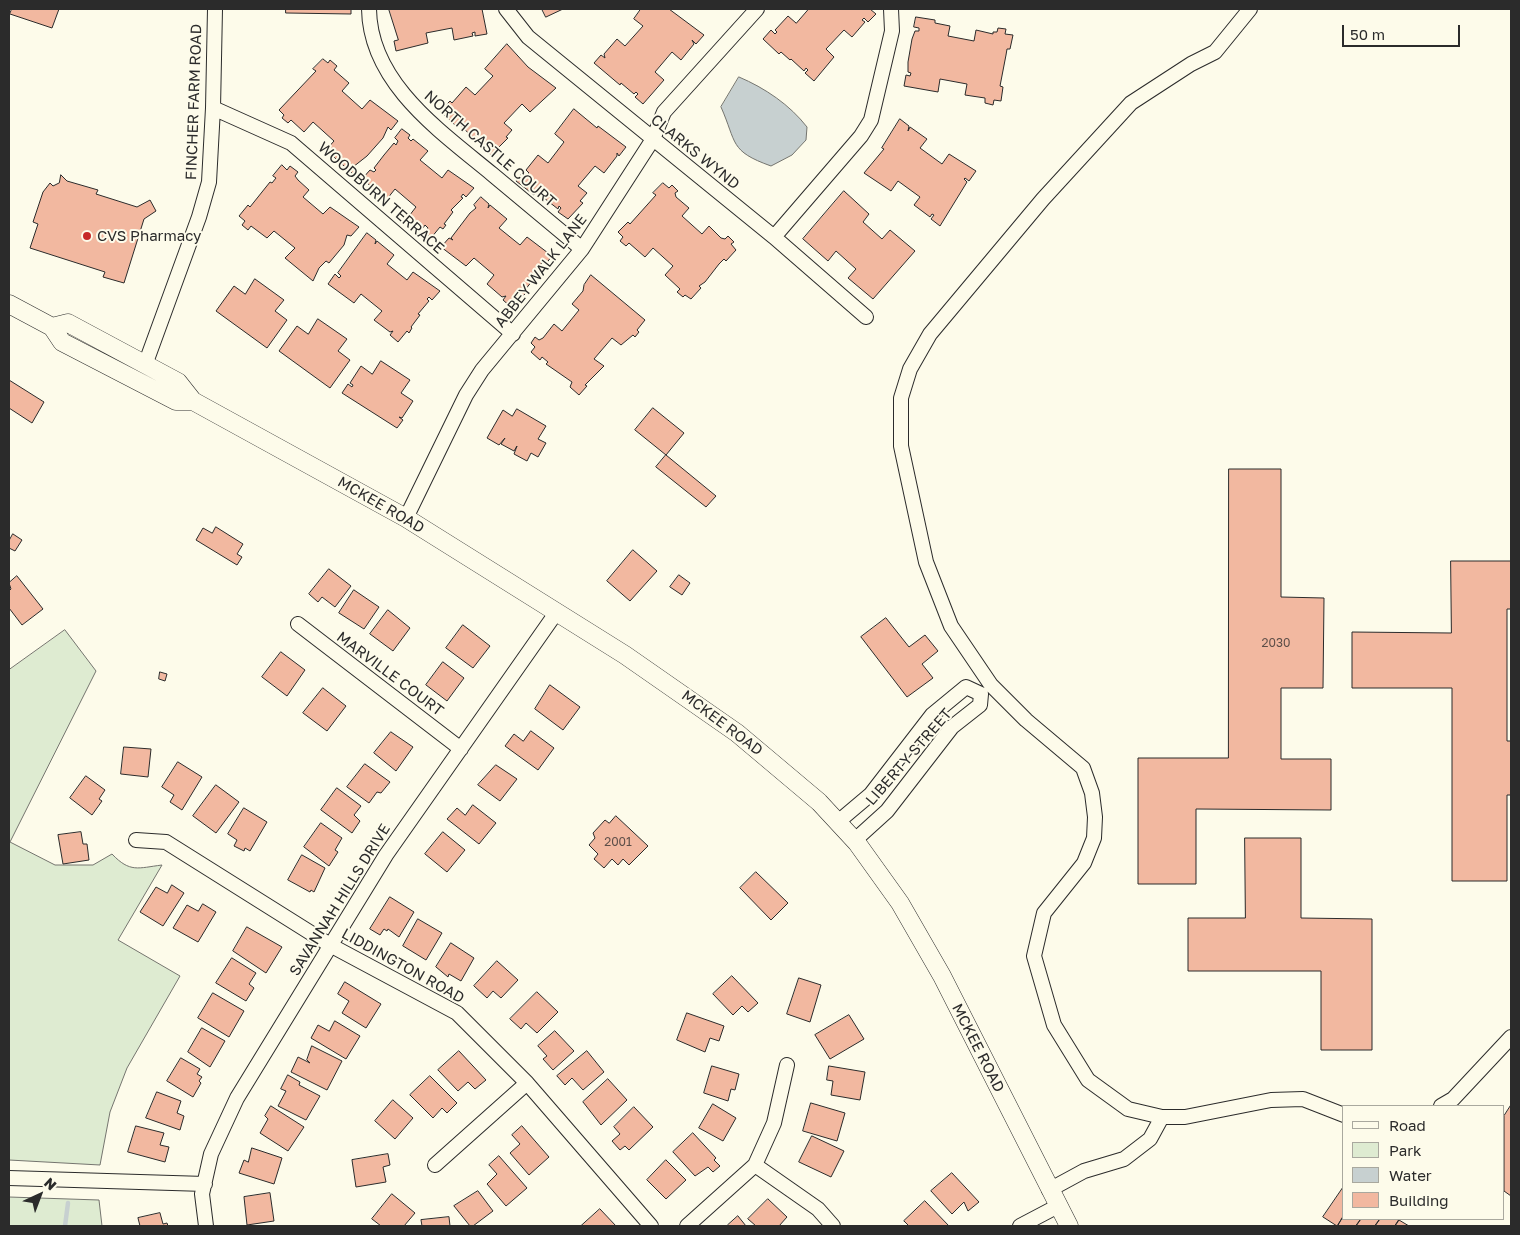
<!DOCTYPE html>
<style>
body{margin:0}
#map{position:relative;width:1520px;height:1235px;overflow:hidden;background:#fdfbea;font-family:"Golos Text",sans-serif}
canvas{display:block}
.frame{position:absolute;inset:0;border:10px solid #2b2b2b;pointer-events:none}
.legend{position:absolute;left:1342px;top:1105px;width:162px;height:115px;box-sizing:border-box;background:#fdfbea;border:1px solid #a9a89e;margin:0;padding:6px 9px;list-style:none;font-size:15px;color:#2b2b2b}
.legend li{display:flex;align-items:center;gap:10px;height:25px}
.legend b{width:25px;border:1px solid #a9a89e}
.north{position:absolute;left:15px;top:1170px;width:50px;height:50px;-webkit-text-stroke:4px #fdfbea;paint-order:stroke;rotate:43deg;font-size:14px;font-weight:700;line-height:20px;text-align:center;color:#2b2b2b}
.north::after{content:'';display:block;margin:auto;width:18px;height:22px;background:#2b2b2b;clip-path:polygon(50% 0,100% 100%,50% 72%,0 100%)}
.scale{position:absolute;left:1342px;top:25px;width:118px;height:22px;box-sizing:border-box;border:2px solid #2b2b2b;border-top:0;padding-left:6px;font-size:15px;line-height:18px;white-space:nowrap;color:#2b2b2b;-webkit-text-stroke:4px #fdfbea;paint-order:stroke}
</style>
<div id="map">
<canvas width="1520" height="1235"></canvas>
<div class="frame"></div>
<ul class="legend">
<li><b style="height:6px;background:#fdfbea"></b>Road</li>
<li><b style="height:14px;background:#deebd1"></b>Park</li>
<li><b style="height:14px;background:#c7d0d0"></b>Water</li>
<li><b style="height:14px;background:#f2b8a0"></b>Building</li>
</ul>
<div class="north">N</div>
<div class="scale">50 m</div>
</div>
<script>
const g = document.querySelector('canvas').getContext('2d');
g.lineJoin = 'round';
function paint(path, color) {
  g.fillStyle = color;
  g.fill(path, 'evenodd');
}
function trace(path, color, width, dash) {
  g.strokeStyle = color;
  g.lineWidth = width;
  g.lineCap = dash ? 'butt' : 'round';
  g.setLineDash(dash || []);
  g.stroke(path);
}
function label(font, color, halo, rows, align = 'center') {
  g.font = font + ' "Golos Text",sans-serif';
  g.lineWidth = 4;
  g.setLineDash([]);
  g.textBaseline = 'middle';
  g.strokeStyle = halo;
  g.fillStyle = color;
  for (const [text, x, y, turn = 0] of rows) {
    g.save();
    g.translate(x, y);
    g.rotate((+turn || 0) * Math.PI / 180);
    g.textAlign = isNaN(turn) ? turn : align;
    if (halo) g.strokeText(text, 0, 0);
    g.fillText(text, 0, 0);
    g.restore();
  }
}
const green = new Path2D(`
 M65,630L96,671L10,842L55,865H93L112,854C130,873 138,868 162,865L118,940L180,976L127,1068L110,1112L100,1165L9,1160V670Z
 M9,1197L99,1200L102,1226H9Z`);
const water = new Path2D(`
 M739,77C765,88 790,105 807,127L806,140L792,155L771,166C729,151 737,143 721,107Z`);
const stream = new Path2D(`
 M65,1226L68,1203`);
const building = new Path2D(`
 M12,9H59L52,28L10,14Z
 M286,9H351V14L286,13Z
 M389,9H482L487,34L475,36V32L472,33L473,36L454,40L452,28L426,33L428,43L396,51L394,41L398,40Z
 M542,9H563L546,17Z
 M641,9H669L704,35L696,44L692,40L694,44L681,60L672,52L655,72L664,80L643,104L635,97L638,94L636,92L634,94L621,83L620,85L594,63L601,55L605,58L604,54L617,39L625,46L643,26L634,19Z
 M809,9H870L876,14L868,22L864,18L862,20L865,22L852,37L844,30L826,49L834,57L814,81L805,73L808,70L806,68L804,71L791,59L790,60L781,52L779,54L763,39L771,30L775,34L777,32L775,30L788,16L796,23Z
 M916,17L935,20V23L950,26L948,36L974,41L976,30L993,34V32H997L998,28L1006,29L1005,34L1013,35L1010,49H1007L1006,55L1000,86L1003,87L1001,101L994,100L993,105L985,103V98L965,95L967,84L940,79L938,92L904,86L906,75L910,76L911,73L908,72V62L912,39L915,31H919V28L914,27Z
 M507,44L528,67L556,88L530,112L522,104L504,123L512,130L506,137L508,138L491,155L458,123L456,126L440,111L450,101L452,103L466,87L475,95L493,76L485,69Z
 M323,59L328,63L330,60L337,66L334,70L349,83L342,91L362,109L370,100L398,121L391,130L388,127L383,138L367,156L353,167L356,170L353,174L326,150L334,141L313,122L304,132L291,120L288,123L282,118L284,115L279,110L316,71L313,69Z
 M574,109L597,128L598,126L626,147L619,156L617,153V156L604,173L595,166L578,186L587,193L580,201L583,203L568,219L558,212L561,208L559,206L558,209L544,198L535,193L534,195L516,181L523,172L527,175L529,173L526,170L538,155L548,163L564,142L555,134Z
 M900,119L909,126L908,131L910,127L927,139L920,148L942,164L949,154L976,171L969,181L965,178L964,179L967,182L940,226L931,219L934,215L932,214L930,217L914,205L920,197L898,181L891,191L864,173L884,149L882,148Z
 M402,129L410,135L408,138L411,141L413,139L428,151L420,160L442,178L448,170L474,188L466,197L463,194L461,197L463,198L451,210L453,212L444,224L446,225L443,229L440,227L431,238L425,232L428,228L425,225L423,228L409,216L416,207L395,189L387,199L362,179L370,170L374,172L376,170L374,168L384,155L394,143L396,145L398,141L395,138Z
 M282,165L287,170L290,166L298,172L295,176L298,180L309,190L303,197L323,214L330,207L359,227L351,236L347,235L344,245L329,263L326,261L319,268L313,281L285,258L295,248L274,231L267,238L251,226L248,230L242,225L245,221L239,216L248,205L250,207L270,182L272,183L276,178L273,176Z
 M61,175L67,181L98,190L96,194L137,207L150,200L156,211L144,219L124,283L103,277L105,272L30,248L38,224L33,222L43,192L50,183L53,186L59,183Z
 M663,183L669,188L672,185L678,191L675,193L676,197L689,208L682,216L702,234L709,226L721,238L725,239L728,236L734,242L731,244L736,250L726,261L724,259L719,264L705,282L699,286L701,288L691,299L685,295L683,297L677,292L680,289L665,275L673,266L653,248L645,257L629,243L626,246L620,241L623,237L618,232L628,222L630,224L656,195L653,193Z
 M844,191L869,214L863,222L882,239L890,230L915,251L873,299L848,278L856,269L836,251L828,261L803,239Z
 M481,197L489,204L488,208L490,205L507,219L499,228L520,245L527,237L552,256L545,265L542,262L541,264L531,278L533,280L524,291L526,293L511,307L503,300L506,296L502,297L487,284L494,275L474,258L466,266L441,247L449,238L453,240L451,238L470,213L476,208L474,205Z
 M367,233L376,240L375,244L377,241L394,255L387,264L407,280L413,272L440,291L432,300L429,297L427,299L429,301L418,314L420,315L411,327L412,328L409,333L407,331L398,342L390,335L393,331L390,332L374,320L382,311L361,294L354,303L328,284L335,274L339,278L341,276L338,273Z
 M591,275L645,320L637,330L639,332L635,337L633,335L621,345L612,338L594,359L604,366L585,385L587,386L579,395L570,387L572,382L546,364L548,362L542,357L540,360L531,352L535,347L531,343L535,337L539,340L543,338L554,324L562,331L579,310L572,304L583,291L584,285Z
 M255,279L284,300L275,311L287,320L267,348L216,311L234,286L245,294Z
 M318,319L347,339L338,351L350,360L330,388L279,351L297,326L308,334Z
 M381,361L410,380L401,393L413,401L402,418L399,417L403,420L397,428L342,393L348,384L352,387L353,385L350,383L361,366L372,374Z
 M9,380L44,402L32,423L9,408Z
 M653,408L684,433L666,455L635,430Z
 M517,409L546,426L538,439L546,443L538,457L531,453L527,461L514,454L517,446L514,451L501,444L505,438L499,445L487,438L503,410L512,416Z
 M666,455L716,496L706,507L656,467Z
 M1229,469H1281V597L1324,598L1323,688H1281V759H1331V810L1196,809V884H1138V758H1228Z
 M216,527L243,544L237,554L242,557L237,565L196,540L203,528L212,533Z
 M13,534L22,540L15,551L9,548V541Z
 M633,550L657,571L630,601L607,581Z
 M1451,561H1511V609H1507V741H1511V795H1507V881H1452V688H1352V632L1451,633Z
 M329,569L351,586L335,607L322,597L318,602L309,594Z
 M679,575L690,583L682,595L670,587Z
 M17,576L43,609L22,625L9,608V591L11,589L9,583Z
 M354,590L379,607L364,629L339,613Z
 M388,610L410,628L393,651L370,634Z
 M886,618L909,647L925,635L938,651L922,664L933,678L907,697L861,637Z
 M463,625L490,646L473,668L446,648Z
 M281,652L305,670L287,696L262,677Z
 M443,662L464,678L447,701L426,685Z
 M160,672L167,674L165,681L159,679Z
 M550,685L580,707L563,730L535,709Z
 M323,688L346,706L327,731L303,713Z
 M531,731L554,748L538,770L505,746L514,734L523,741Z
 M391,732L413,747L396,771L374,753Z
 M124,747L151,749L148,777L121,774Z
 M178,762L202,777L182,810L170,802L174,795L162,787Z
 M365,764L390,782L381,793L377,792L369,803L347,787Z
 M496,765L517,779L500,801L478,785Z
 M86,776L105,790L99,799L102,801L92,815L70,798Z
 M216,785L239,802L216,833L193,816Z
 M337,788L361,806L354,815L360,821L352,833L321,810Z
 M473,805L496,823L479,844L447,819L457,808L465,815Z
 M244,808L267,822L250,851L245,848L244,851L234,846L237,840L228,834Z
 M616,816L648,846L629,865L623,859L618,865L612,859L604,868L594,859L598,854L589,845L595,838L593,833L605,820L609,823Z
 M321,823L342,838L335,850L338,852L329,866L304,847Z
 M81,832L83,844H87L89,860L63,864L58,835Z
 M443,832L465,850L447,872L425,854Z
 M1245,838H1301V918L1372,919V1050H1321V971H1188V918H1245Z
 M302,855L325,868L314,892L311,890L310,892L288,880Z
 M756,872L788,903L771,920L740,888Z
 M172,885L184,893L163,926L140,912L156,887L167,893Z
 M390,897L414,912L399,937L388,929L387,931L384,929L380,935L370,929Z
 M203,904L216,912L198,942L173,928L187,905L198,911Z
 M418,919L442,933L426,960L403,946Z
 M247,927L282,947L266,973L233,951Z
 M451,943L474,958L461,981L449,974L448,977L436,967Z
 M232,958L256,973L249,984L254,988L246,1001L216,983Z
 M497,961L518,980L501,998L493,991L487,998L474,986Z
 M732,976L758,1003L748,1012L742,1006L733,1015L713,994Z
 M799,978L821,985L810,1022L787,1014Z
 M345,982L381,1004L366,1028L342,1013L349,1001L338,994Z
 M537,992L558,1012L537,1033L526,1023L521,1029L510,1019Z
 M213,993L244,1011L229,1037L198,1018Z
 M687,1013L724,1026L719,1041L710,1038L705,1052L677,1040Z
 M849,1015L864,1039L830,1059L815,1035Z
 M335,1021L360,1036L346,1059L311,1038L318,1025L329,1031Z
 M202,1028L225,1041L210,1067L188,1052Z
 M555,1031L574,1051L553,1070L543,1059L547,1056L538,1046Z
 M312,1046L342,1061L327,1090L291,1072L298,1057L310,1063L307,1060Z
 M459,1051L486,1080L475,1089L468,1082L458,1091L438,1070Z
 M587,1051L604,1072L583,1090L572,1078L565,1085L557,1076Z
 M181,1058L200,1069L197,1074L202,1077L199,1081L201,1083L193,1097L167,1081Z
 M712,1066L739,1074L735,1090L731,1089L728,1101L704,1093Z
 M829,1066L865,1072L860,1100L831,1095L833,1081L827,1080Z
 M288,1075L300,1082L299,1085L320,1096L306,1120L278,1106L286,1091L281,1089Z
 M430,1076L457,1103L447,1113L442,1108L433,1118L410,1095Z
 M608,1079L627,1100L601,1125L583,1102Z
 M157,1092L181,1101L177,1113L184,1116L180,1130L146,1118Z
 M393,1100L413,1118L395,1139L375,1121Z
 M811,1103L845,1113L837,1141L803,1131Z
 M713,1104L736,1118L723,1141L699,1128Z
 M1511,1105V1196L1504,1191V1116Z
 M271,1106L304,1127L288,1151L260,1133L268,1119L265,1116Z
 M634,1107L653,1127L629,1150L625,1146L620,1150L612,1141L620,1134L614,1127Z
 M136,1126L164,1133L160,1145L169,1147L165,1162L128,1152Z
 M522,1126L549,1157L529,1175L510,1153L520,1144L512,1135Z
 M693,1133L716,1158L714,1160L720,1166L713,1172L708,1167L695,1176L673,1152Z
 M812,1136L844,1151L831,1177L799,1162Z
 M252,1148L282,1158L274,1184L239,1173L244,1160L248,1162Z
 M388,1154L390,1165L383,1167L386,1182L356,1187L352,1160Z
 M499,1156L527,1188L506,1206L487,1184L497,1174L489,1165Z
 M666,1160L686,1180L666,1199L647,1180Z
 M952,1173L979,1202L968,1211L964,1202L952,1214L931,1191Z
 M1344,1186V1215L1337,1226L1323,1217Z
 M478,1191L493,1211L473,1226H470L454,1206Z
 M270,1193L274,1221L247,1225L244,1197Z
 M392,1194L415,1213L404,1226H381L372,1219Z
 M768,1199L787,1217L779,1226H756L748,1219Z
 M925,1201L949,1226H909L904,1221Z
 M600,1209L616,1226H581Z
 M160,1213L163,1224L167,1223L168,1226H140L138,1218Z
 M1344,1215V1219H1361L1356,1226H1338Z
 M738,1216L746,1226H729L728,1225Z
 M449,1217L450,1226H422L421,1220Z
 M1361,1219H1380L1375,1226H1356Z
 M1380,1219H1397L1399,1220L1395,1226H1375Z
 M1399,1220L1409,1226H1395Z`);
const minor = new Path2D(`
 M369,9C370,83 440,131 492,174C522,199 552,224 582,249
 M506,9L528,37L774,237L866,317
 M1250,9L1215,52L1191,64L1131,103L1043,199L930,334L910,369L901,398V446L926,562L951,626L991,685L1026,720L1083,768L1092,793L1095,817L1094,838L1084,863L1044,913L1034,956L1054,1025L1088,1080L1128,1109L1162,1117H1185L1271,1100L1303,1099L1344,1115
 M213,108L291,143L513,334
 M774,237L861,136L871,120L892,31L891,9
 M145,365L199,217L209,182L213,108L215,9
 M406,518L466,395L482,370L582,249L653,139L664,112L757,9
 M298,624L461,749
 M839,821L871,794L932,715L966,687L981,694L980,705L952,727L887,811L855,840
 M136,840L166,842L330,945L457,1013L527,1083L651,1226
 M1441,1106L1453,1099L1511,1037
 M435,1165L527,1083
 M755,1165L818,1209L833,1226
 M9,1178L205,1184
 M1049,1190L1084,1171L1124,1159L1150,1139L1162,1117
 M206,1226L202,1194L211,1154L237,1098L386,855L556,613
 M687,1226L755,1165L774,1123L787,1065
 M1020,1226L1058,1206`);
const tertiary = new Path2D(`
 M9,304L52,327L62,342L176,401H193
 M52,327L68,323L178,382L193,401L406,518L625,655L737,733L819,802L857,843L900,903L942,976L1069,1226`);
const markers = [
 [87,236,5,"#c62828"]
];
const numberNames = [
 ["2030",1276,643],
 ["2001",618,842]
];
const streetNames = [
 ["FINCHER FARM ROAD",194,102,-88],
 ["NORTH CASTLE COURT",490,149,41],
 ["CLARKS WYND",695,152,39],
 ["WOODBURN TERRACE",381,198,41],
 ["ABBEY WALK LANE",541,271,-52],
 ["MCKEE ROAD",381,505,30],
 ["MARVILLE COURT",390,674,37],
 ["MCKEE ROAD",722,723,37],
 ["LIBERTY STREET",909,757,-49],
 ["SAVANNAH HILLS DRIVE",340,900,-58],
 ["LIDDINGTON ROAD",403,966,29],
 ["MCKEE ROAD",978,1048,63]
];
const poiNames = [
 ["CVS Pharmacy",97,236]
];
paint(green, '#deebd1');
trace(green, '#74746e', 1);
paint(water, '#c7d0d0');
trace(water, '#74746e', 1);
trace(stream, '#c7d0d0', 4.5);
paint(building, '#f2b8a0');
trace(building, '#2b2b2b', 1);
trace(minor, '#2b2b2b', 16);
trace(tertiary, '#2b2b2b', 19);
trace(minor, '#fdfbea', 14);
trace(tertiary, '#fdfbea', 18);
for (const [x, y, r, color] of markers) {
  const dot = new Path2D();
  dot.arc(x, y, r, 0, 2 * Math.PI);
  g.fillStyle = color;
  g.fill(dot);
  trace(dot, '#fdfbea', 2);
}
label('12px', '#5d4e48', null, numberNames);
label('15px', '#2b2b2b', '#fdfbea', streetNames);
label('15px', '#2b2b2b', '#fdfbea', poiNames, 'left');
</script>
